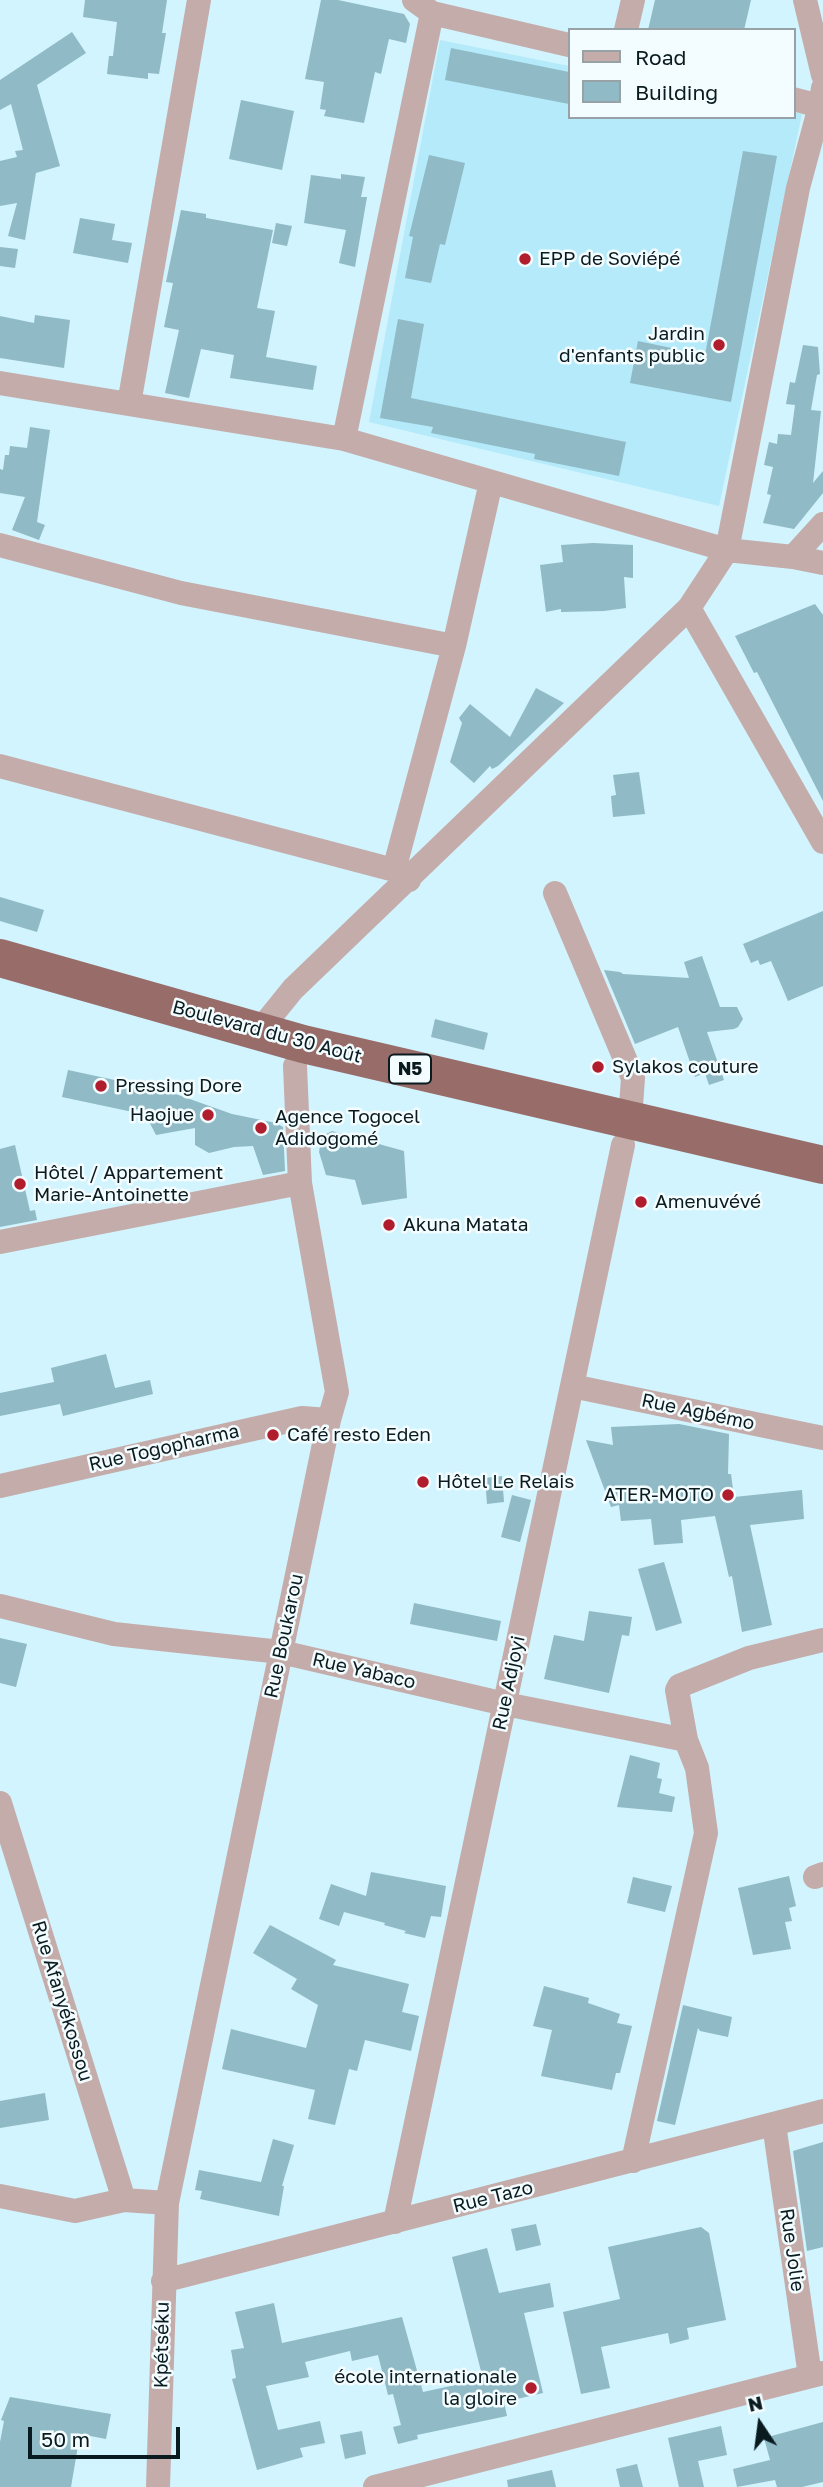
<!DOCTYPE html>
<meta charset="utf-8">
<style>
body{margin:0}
#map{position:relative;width:823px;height:2487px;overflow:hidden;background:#d1f4fe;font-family:"Golos Text",sans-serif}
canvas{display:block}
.legend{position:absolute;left:568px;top:28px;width:228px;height:91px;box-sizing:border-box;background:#f3fcfe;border:2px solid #96a2a5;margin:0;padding:9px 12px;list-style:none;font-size:21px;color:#0a1b1f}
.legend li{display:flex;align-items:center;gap:14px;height:35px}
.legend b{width:35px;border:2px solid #96a2a5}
.north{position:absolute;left:725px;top:2389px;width:70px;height:70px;-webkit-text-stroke:5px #f3fcfe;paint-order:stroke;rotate:347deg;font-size:19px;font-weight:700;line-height:28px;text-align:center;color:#0a1b1f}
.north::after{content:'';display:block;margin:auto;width:24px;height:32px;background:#0a1b1f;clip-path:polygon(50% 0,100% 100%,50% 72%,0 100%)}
.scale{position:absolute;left:28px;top:2427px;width:152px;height:32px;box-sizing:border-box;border:4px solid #0a1b1f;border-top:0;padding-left:9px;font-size:21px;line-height:24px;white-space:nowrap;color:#0a1b1f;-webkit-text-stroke:5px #f3fcfe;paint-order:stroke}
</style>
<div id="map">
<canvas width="823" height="2487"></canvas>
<ul class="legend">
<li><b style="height:9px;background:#c4acaa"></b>Road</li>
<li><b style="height:19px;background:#8fbac6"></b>Building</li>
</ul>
<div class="north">N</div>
<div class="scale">50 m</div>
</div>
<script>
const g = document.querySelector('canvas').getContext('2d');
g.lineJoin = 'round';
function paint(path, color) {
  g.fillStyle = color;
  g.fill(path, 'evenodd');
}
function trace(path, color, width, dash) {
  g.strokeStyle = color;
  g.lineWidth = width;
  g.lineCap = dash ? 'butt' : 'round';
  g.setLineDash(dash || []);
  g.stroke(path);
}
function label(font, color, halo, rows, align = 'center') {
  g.font = font + ' "Golos Text",sans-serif';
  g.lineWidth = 5;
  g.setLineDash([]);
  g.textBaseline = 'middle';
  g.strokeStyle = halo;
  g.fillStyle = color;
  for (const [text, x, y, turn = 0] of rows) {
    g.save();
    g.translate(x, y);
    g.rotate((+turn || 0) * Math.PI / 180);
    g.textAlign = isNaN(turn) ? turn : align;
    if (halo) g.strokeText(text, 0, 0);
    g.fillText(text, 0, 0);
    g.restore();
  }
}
const built = new Path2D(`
 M440,40L569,66V117H793V112L802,114L719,506L369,422Z`);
const building = new Path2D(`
 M85,0H167L162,33H166L159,74L148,73V79L107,74L109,56H113L117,22L83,17Z
 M321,0H338L404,14L410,24L406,43L389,39L381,74L375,72L364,123L324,116L326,110L320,109L324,82L305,79Z
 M655,0H751L744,30H648Z
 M72,32L86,53L37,85L60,166L36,173L25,240L8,236L17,203L0,206V161L17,157L15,151L23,150L11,104L0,110V80Z
 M451,48L569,72V104L445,80Z
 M241,100L294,111L282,170L229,159Z
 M743,151L777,156L731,402L630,383L638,341L705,355Z
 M429,155L465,163L445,245L440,244L431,283L405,278L413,237L409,236Z
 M341,174L365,177L361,197H367L355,267L339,263L346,230L304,223L311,175L341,179Z
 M181,210L206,214V218L273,230L257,308L275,311L266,357L317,366L313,390L230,378L234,355L201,349L189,398L165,393L179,330L164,327L173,283L166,282Z
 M80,218L115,224L112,240L132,243L128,263L73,253Z
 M276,223L292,226L287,246L272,243Z
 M0,247L18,249L15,268L0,266Z
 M35,315L70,320L64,368L0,358V316L34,323Z
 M398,319L424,324L411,398L626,442L619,476L534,459L535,454L431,433L433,427L380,418Z
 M803,345L818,347L820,374L817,375L811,410L821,411L813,483L823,471V493L794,529L763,523L771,495L767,494L773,467L764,465L769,442L777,444L778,434L791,435L795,405L786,404L790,382L795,383Z
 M30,427L50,430L37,522L45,525L39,540L12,530L25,497L0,493V469L3,470L5,455H9L10,446L27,448Z
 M593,543L633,545V578L624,577L626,608L604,611L561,612V609L546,612L540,565L563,562L561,545Z
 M815,604L823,615V801L757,672L754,673L735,636Z
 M536,688L564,703L498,766L492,769L490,766L474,783L450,762L462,723L459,718L470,704L510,737Z
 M639,772L645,814L613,817L611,796L616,795L613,775Z
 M0,897L44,910L37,932L0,921Z
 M823,911V986L788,1001L771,961L760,965L758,960L751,963L743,944Z
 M702,956L720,1007H737L743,1019L738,1027L734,1029L707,1032L724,1080L709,1085L705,1073L695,1077L678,1027L635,1044L604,970L620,972L623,974L689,978L684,962Z
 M435,1019L488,1033L484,1050L431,1037Z
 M68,1070L152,1088L153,1086L232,1114L276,1123L283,1127L285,1171L263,1175L253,1146L234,1147L209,1153L195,1145V1128L156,1135L142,1108L128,1111L62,1097Z
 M332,1131L404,1151L407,1198L362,1205L355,1180L326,1175L319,1152L322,1136Z
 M15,1145L30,1211L35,1210L37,1220L0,1227V1149Z
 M106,1354L115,1388L150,1380L153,1394L63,1416L60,1404L0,1416V1393L54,1382L51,1368Z
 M679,1424L729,1434L728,1474H731L734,1497L802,1490L804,1519L750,1525L772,1625L742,1632L732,1576L729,1577L715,1516L681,1520L683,1543L654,1545L651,1519L621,1521L619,1505L611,1507L586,1440L613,1445L611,1427Z
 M502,1476L504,1502L487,1504L485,1478Z
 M512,1495L531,1500L520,1542L501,1537Z
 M664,1562L682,1623L656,1631L638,1569Z
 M414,1603L501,1621L497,1641L410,1624Z
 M589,1611L632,1617L629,1636L622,1635L609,1693L544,1679L554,1635L584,1641Z
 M0,1638L27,1644L16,1687L0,1683Z
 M630,1755L660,1763L657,1778L662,1779L659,1793L675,1797L672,1812L617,1807Z
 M371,1872L446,1886L441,1917L431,1916L425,1938L404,1933L406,1931L384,1925L385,1923L344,1912L339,1926L319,1919L331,1884L366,1896Z
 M789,1876L796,1906L789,1908L792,1921L785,1922L791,1949L753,1955L738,1888Z
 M633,1877L672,1886L665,1912L627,1903Z
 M270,1925L336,1960L333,1965L409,1984L402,2012L419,2016L411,2051L365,2040L357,2071L349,2069L335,2125L308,2119L315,2090L222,2069L231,2029L306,2048L318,2005L291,1989L297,1979L253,1953Z
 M544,1986L589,1998L588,2003L620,2014L617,2023L632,2026L620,2073H616L612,2090L541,2076L552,2030L533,2026Z
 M683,2005L732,2017L728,2037L700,2031L698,2028L675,2125L657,2121Z
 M45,2093L49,2120L0,2128V2101Z
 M273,2139L294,2145L282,2186H284L279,2216L200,2199L202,2191L195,2190L199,2170L261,2182Z
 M823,2142V2247L807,2251L793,2151Z
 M536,2224L541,2245L516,2251L511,2229Z
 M701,2227L709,2233L726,2320L687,2328L689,2339L670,2344L668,2333L601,2347L610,2388L581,2394L563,2312L620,2299L608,2247Z
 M487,2248L499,2293L550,2283L554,2307L524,2313L543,2393L504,2402L507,2416L417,2435L418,2439L398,2444L393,2427L401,2425L393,2394L388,2395L378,2355L352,2361L350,2351L305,2362L309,2377L266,2386L278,2430L320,2421L325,2443L300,2448L303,2457L257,2470L232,2379L236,2378L231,2350L244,2348L235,2312L274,2303L282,2343L402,2317L423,2392L483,2379L452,2257Z
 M10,2397L111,2414L106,2439L80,2434L71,2487H0V2442L4,2421L1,2420Z
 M823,2422V2482L802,2487H777L775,2480L737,2487L733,2469L770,2460L764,2438Z
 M721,2426L727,2455L698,2461L704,2487H679L668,2438Z
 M362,2431L366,2454L345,2459L340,2435Z
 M637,2464L643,2487H620L616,2469Z
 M552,2470L556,2487H508L507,2480Z`);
const minor = new Path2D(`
 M414,0L432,13L569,45
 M805,0L823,75
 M626,30L633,0
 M793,99L823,107
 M0,383L344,439L727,550L793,557L823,563
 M129,404L199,0
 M344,439L432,13
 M0,545L181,593L454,646
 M793,557L823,524
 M689,608L823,842
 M0,766L394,870L409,880
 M394,870L454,646L491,482
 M555,893L633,1078L630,1120
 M259,1031L293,989L689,608L727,550L798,188L820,106L823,88
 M0,1242L300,1183
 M572,1386L823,1438
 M0,1486L302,1418L329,1420
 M0,1606L114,1634L281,1652L505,1704L686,1740
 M0,1803L124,2200
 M815,1877L823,1874
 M774,2124L810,2376
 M633,2161L706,1833L697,1768L686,1740L677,1690L679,1686L749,1658L823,1640
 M0,2196L75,2211L124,2200L167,2203
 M395,2222L623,1145
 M163,2281L823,2111
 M158,2487L167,2203L329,1420L337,1392L300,1183L295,1066
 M375,2487L823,2373`);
const trunk = new Path2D(`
 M0,958L303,1044L823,1165`);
const markers = [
 [525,259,7,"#b01d2d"],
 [719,345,7,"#b01d2d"],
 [598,1067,7,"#b01d2d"],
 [101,1086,7,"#b01d2d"],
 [208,1115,7,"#b01d2d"],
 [261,1128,7,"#b01d2d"],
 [20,1184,7,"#b01d2d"],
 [641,1202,7,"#b01d2d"],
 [389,1225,7,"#b01d2d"],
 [273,1435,7,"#b01d2d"],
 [423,1482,7,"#b01d2d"],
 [728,1495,7,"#b01d2d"],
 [531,2388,7,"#b01d2d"]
];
const shields = [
 [410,1069,42]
];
const shieldNames = [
 ["N5",410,1069]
];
const poiNames = [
 ["EPP de Soviépé",539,259],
 ["Jardin",705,334,"right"],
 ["d'enfants public",705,356,"right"],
 ["Sylakos couture",612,1067],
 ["Pressing Dore",115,1086],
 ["Haojue",194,1115,"right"],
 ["Agence Togocel",275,1117],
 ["Adidogomé",275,1139],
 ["Hôtel / Appartement",34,1173],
 ["Marie-Antoinette",34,1195],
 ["Amenuvévé",655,1202],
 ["Akuna Matata",403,1225],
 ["Café resto Eden",287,1435],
 ["Hôtel Le Relais",437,1482],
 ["ATER-MOTO",714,1495,"right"],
 ["école internationale",517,2377,"right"],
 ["la gloire",517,2399,"right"]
];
const streetNames = [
 ["Boulevard du 30 Août",267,1032,15],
 ["Rue Agbémo",698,1412,12],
 ["Rue Togopharma",164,1448,-13],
 ["Rue Boukarou",284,1636,-78],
 ["Rue Yabaco",364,1671,13],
 ["Rue Adjoyi",509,1683,-78],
 ["Rue Afanyékossou",62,2001,73],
 ["Rue Tazo",493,2197,-14],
 ["Rue Jolie",792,2250,82],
 ["Kpétséku",162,2345,-89]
];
paint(built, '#b4eaf9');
paint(building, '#8fbac6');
trace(minor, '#c4acaa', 24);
trace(trunk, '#986c69', 38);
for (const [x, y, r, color] of markers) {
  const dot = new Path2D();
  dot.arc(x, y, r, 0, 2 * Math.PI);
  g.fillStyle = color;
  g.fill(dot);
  trace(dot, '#f3fcfe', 2.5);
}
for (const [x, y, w] of shields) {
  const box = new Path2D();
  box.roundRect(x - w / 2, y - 14.5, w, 29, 5);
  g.fillStyle = '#f3fcfe';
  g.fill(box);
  trace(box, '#0a1b1f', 2);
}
label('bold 18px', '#0a1b1f', null, shieldNames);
label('19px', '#0a1b1f', '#f3fcfe', poiNames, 'left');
label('19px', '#0a1b1f', '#f3fcfe', streetNames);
</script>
